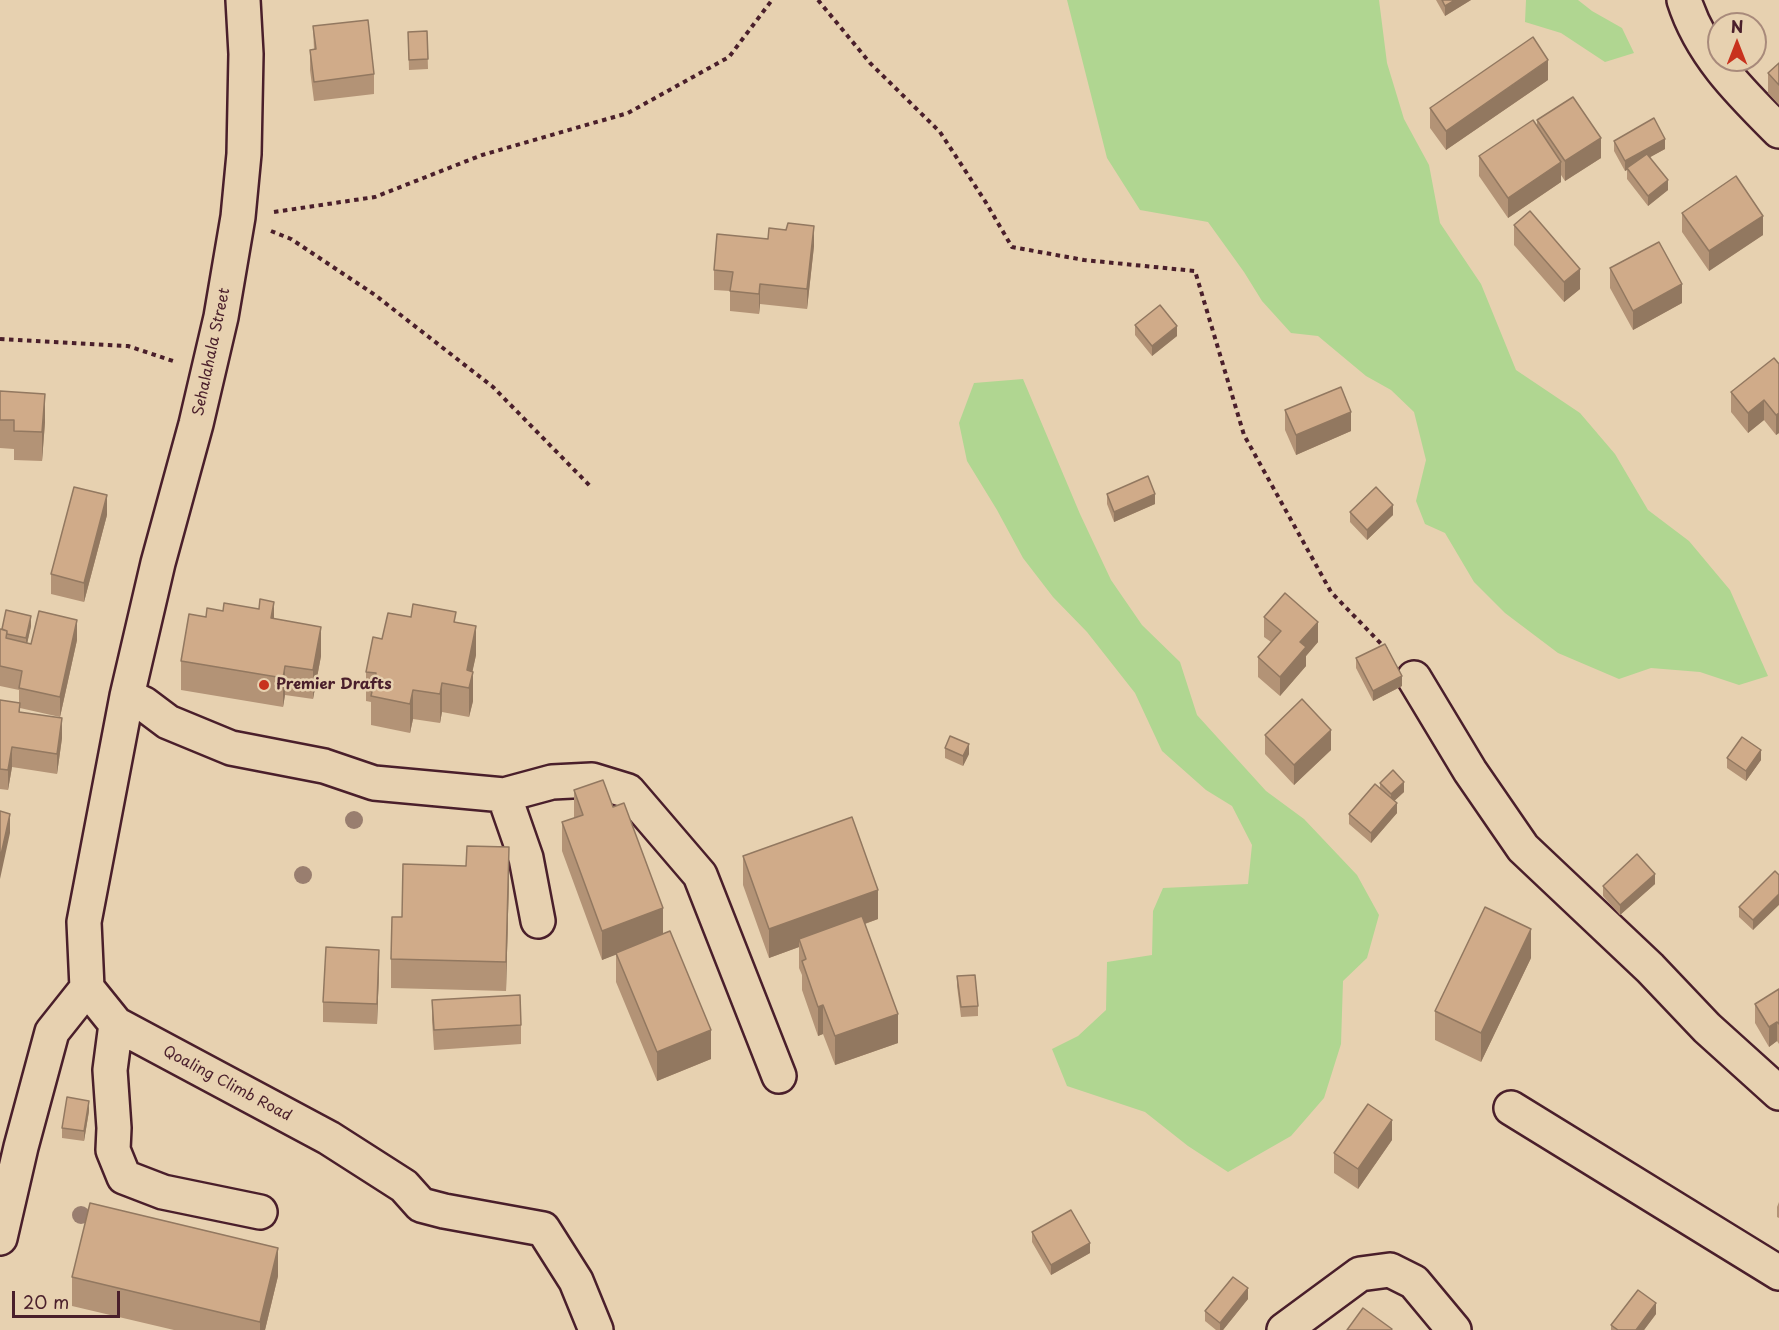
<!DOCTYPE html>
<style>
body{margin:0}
#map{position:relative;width:1779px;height:1330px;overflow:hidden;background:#e7d1b0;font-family:"Playpen Sans",sans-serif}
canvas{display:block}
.north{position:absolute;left:1707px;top:12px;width:60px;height:60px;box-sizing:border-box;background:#e7d1b0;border:2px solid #a88a7b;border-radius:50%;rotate:0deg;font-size:16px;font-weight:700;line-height:24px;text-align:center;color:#4a1f2b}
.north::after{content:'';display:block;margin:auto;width:21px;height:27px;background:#c8321e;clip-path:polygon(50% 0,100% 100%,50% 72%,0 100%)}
.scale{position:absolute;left:12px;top:1291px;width:108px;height:27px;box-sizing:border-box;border:3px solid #4a1f2b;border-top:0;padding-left:8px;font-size:18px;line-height:21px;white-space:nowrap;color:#4a1f2b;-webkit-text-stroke:4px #e7d1b0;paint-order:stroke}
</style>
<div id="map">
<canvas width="1779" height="1330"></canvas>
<div class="north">N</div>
<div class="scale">20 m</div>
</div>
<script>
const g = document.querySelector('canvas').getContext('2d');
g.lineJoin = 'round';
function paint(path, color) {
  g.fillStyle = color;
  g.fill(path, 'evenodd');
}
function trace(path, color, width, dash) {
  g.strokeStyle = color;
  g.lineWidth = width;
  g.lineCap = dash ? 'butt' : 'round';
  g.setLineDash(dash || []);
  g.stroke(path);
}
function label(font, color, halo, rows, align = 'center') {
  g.font = font + ' "Playpen Sans",sans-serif';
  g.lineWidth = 5;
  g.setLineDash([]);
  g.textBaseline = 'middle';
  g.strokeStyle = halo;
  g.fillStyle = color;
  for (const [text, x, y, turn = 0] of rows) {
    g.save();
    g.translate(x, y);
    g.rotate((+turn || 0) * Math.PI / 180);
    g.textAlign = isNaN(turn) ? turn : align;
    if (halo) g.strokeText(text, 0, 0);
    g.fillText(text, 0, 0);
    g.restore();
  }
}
const green = new Path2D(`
 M1067,0H1379L1387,63L1404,119L1429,165L1440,223L1481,284L1516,370L1580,413L1615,454L1648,510L1689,541L1730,590L1768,676L1739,685L1700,672L1651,668L1619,679L1558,653L1505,613L1474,582L1445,533L1425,524L1416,501L1426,460L1414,412L1391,390L1366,376L1318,336L1291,333L1262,301L1244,272L1208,222L1140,210L1107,158Z
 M1526,0H1578L1592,11L1622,28L1634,53L1605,62L1561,33L1525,22Z
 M1023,379L1080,514L1111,580L1142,625L1180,662L1197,715L1266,791L1304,819L1357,875L1379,915L1367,958L1343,981L1341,1044L1324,1098L1291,1136L1228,1172L1188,1146L1145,1112L1067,1086L1052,1049L1078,1036L1106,1010L1107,962L1152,955L1153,911L1163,888L1248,884L1252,845L1232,806L1206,790L1162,751L1135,693L1087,632L1053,597L1023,558L997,510L967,461L959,423L974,383Z`);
const path = new Path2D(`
 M818,0L870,63L940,132L985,201L1012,247L1084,260L1195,271L1244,435L1331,592L1386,649
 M274,212L375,197L482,155L628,113L729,57L772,0
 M271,231L291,239L375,295L493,387L592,488
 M0,339L128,346L176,362`);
const minor = new Path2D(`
 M243,0L246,54L244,154L238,217L221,317L196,424L158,563L127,696L84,922L87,988L116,1024L329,1138L404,1186L421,1205L444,1211L543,1229L576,1281L596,1330
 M1684,0C1701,54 1740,92 1779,131
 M1414,678L1470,771L1523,848L1650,968L1707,1028L1779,1093
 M127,696L144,704L168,722L231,748L324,766L374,783L504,795L552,782L592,780L628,791L700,875L779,1076
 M504,795L526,858L538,921
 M116,1024L110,1070L114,1128L113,1150L124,1177L163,1192L260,1212
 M1511,1108L1779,1273
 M0,1238L21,1147L52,1032L87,988
 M1284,1330L1360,1274L1390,1270L1414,1282L1454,1330`);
const trees = [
 [354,820],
 [303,875],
 [81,1215]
];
const wall = new Path2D(`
 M1436,0H1471L1445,16Z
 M313,26L374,74V94L314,101L310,70V50H314Z
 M427,31L428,69L409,70L408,32Z
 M1779,63V105L1768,93V73Z
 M1548,80L1446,150L1430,128V108Z
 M1537,120L1601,158L1565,181L1561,175V182L1508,218L1479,176V156L1537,127Z
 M1614,141L1665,149L1650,157L1668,190L1648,206L1627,179V170L1625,171L1614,151Z
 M1682,213L1763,235L1709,271L1682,232Z
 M1514,225L1580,289L1564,302L1514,245Z
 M786,230L814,246L807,309L760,304L759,314L730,311V291L714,290V270Z
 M1610,268L1682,303L1633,330L1610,288Z
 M1135,325L1177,336L1152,356L1135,335Z
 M1779,364V433L1776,435L1764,420L1748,433L1731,412V392Z
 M0,391L45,422L42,461L14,460V449L0,448Z
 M1285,410L1351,431L1296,455L1285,430Z
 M1107,494L1155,504L1114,522L1107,504Z
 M1350,512L1393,515L1367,540L1350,522Z
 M107,515L84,602L51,594V574Z
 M411,617L456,622L476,655L472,672L473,701L469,717L442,712L440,723L413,719L410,733L371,725V702L366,701V672L382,639Z
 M1264,617L1318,642L1306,656V666L1280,696L1258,677V657L1271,642L1264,637Z
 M274,618L321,656L313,699L285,695L283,707L181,690V661Z
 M31,626L27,643L31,644L77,640L60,717L20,708V712L62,738L57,774L12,767L8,790L0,789V700L19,703V690L0,686V629Z
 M1356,658L1402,686L1373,701L1356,668Z
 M1265,735L1331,750L1294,785L1265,754Z
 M945,748L969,754L963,766L945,758Z
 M1727,758L1761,760L1746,781L1727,768Z
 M1380,783L1404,792L1394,801L1397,813L1371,843L1349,824V814L1380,788Z
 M574,790L613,807L663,933L711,1059L657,1081L616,982V954L602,960L562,851V822L574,818Z
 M743,856L878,919L865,924L898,1043L835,1065L823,1034L818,1036L802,990V975L799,968V947L769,958L743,885Z
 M1779,875L1753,930L1739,917V907Z
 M509,876L506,991L391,988V959L402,917Z
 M1655,884L1620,915L1603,896V886Z
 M1531,958L1481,1062L1435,1040V1011Z
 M379,970L377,1024L323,1022V1002Z
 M957,976L978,1006V1016L961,1017L957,986Z
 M1779,989V1044L1777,1041L1769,1047L1755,1023V1004Z
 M432,1000L521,1025V1044L434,1050L432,1020Z
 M89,1111L84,1141L62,1138V1128Z
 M1392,1140L1358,1189L1334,1173V1153Z
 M1779,1202V1218L1777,1217V1207Z
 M1032,1232L1090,1253L1051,1275L1032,1242Z
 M278,1276L265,1330H174L72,1306V1277Z
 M1248,1299L1223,1330H1216L1205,1321V1311Z
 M1656,1314L1644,1330H1611V1325Z`);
const shadedWall = new Path2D(`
 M1455,0H1471L1445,16V6Z
 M1548,60V80L1446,150V131Z
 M1601,138V158L1565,181V161Z
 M1665,139V149L1625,171V161Z
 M1561,162V182L1508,218V198Z
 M1668,180V190L1648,206V196Z
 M1763,216V235L1709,271V251Z
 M814,226V246L807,309V289Z
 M1580,269V289L1564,302V282Z
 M760,284V304L759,314V294Z
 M1682,284V303L1633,330V311Z
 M1177,326V336L1152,356V346Z
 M45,394V422L42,461V432Z
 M1764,400V420L1748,433V413Z
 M1351,412V431L1296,455V435Z
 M1779,413V433L1776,435V415Z
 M1155,494V504L1114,522V512Z
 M107,495V515L84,602V583Z
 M1393,505V515L1367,540V530Z
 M274,602V631L271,618Z
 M31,616V626L26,649V638Z
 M77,620V640L60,717V697Z
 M1318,622V642L1306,656V666L1280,696V677L1300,642Z
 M476,626V655L469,688L467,670Z
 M321,627V656L313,699V670Z
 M285,666V695L283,707V678Z
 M473,672V701L469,717V688Z
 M1402,676V686L1373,701V691Z
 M442,683V712L440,723V694Z
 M413,690V719L410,733V704Z
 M62,718V738L57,774V754Z
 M1331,730V750L1294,785V765Z
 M969,744V754L963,766V756Z
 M12,747V767L8,790V770Z
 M1761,750V760L1746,781V771Z
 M1404,782V792L1391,804V794Z
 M1397,803V813L1371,843V833Z
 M10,814V833L0,879V859Z
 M509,847V876L506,991V962Z
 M1655,874V884L1620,915V905Z
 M878,890V919L802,946L799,939V947L769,958V929Z
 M1779,894V905L1753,930V920Z
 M663,908V937L602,960V931Z
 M1531,929V958L1481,1062V1033Z
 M379,950V970L377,1024V1004Z
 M823,1005V1034L818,1036V1007Z
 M898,1014V1043L835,1065V1036Z
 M1777,1022V1041L1769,1047V1027Z
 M711,1030V1059L657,1081V1052Z
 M89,1101V1111L84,1141V1131Z
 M1392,1120V1140L1358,1189V1169Z
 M1090,1243V1253L1051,1275V1265Z
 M278,1248V1276L265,1330H260V1322Z
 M1248,1288V1299L1223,1330H1220V1323Z
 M1656,1303V1314L1644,1330H1636Z`);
const building = new Path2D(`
 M1442,0H1455L1445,6Z
 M368,20L374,74L314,82L310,50L316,49L313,26Z
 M427,31L428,59L409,60L408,32Z
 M1533,37L1548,60L1446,131L1430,108Z
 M1779,63V85L1768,73Z
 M1573,97L1601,138L1565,161L1537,120Z
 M1654,118L1665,139L1625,161L1614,141Z
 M1533,120L1561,162L1508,198L1479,156Z
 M1647,154L1668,180L1648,196L1627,168Z
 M1736,176L1763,216L1709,251L1682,213Z
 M1530,211L1580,269L1564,282L1514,225Z
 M788,223L814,226L807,289L760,284L759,294L730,291L733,272L714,270L717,234L768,239L769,228L786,230Z
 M1659,242L1682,284L1633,311L1610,268Z
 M1160,305L1177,326L1152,346L1135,325Z
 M1774,358L1779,364V413L1776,415L1764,400L1748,413L1731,392Z
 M1341,387L1351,412L1296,435L1285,410Z
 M0,391L45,394L42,432L14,431V420H0Z
 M1148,476L1155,494L1114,512L1107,494Z
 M74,487L107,495L84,583L51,574Z
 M1376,487L1393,505L1367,530L1350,512Z
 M1285,593L1318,622L1300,642L1306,647L1280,677L1258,657L1281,631L1264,617Z
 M260,599L274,602L271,618L321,627L313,670L285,666L283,678L181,661L189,614L206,617L207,608L223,611L224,603L259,609Z
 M413,604L456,612L454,622L476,626L467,670L473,672L469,688L442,683L440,694L413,690L410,704L371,696L376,673L366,672L373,637L382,639L388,613L411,617Z
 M6,610L31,616L26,638L7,634V631L2,629Z
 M39,611L77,620L60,697L19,688L22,671L0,666V629L7,631L6,638L31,644Z
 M1385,644L1402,676L1373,691L1356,658Z
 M1302,699L1331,730L1294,765L1265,735Z
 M0,700L20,703L19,712L62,718L57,754L12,747L8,770L0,769Z
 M950,736L969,744L963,756L945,748Z
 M1742,737L1761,750L1746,771L1727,758Z
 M1393,770L1404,782L1391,794L1380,783Z
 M603,780L613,807L624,803L663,908L602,931L562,822L583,815L574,790Z
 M1375,784L1397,803L1371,833L1349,814Z
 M0,811L10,814L0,859Z
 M852,817L878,890L769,929L743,856Z
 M467,846L509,847L506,962L391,959L392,917H402L403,864L466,866Z
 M1637,854L1655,874L1620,905L1603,886Z
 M1775,871L1779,875V894L1753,920L1739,907Z
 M1485,907L1531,929L1481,1033L1435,1011Z
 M862,916L898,1014L835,1036L823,1005L818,1007L802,961L806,959L799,939Z
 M670,931L711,1030L657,1052L616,953Z
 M326,947L379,950L377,1004L323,1002Z
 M975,975L978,1006L961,1007L957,976Z
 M1779,989V1024L1777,1022L1769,1027L1755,1004Z
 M520,995L521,1025L434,1030L432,1000Z
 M67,1097L89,1101L84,1131L62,1128Z
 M1368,1104L1392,1120L1358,1169L1334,1153Z
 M90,1203L278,1248L260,1322L72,1277Z
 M1071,1210L1090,1243L1051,1265L1032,1232Z
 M1233,1277L1248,1288L1220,1323L1205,1311Z
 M1638,1290L1656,1303L1636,1330H1618L1611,1325Z
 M1363,1308L1392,1329L1391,1330H1347Z`);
const markers = [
 [264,685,6,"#c8321e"]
];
const streetNames = [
 ["Sehalahala Street",212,352,-78],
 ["Qoaling Climb Road",227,1084,28]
];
const poiNames = [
 ["Premier Drafts",276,685]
];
paint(green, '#b0d691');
trace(minor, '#4a1f2b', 38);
trace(path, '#4a1f2b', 4, [4.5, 4.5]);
trace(minor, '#e7d1b0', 33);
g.fillStyle = '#997e6f';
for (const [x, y] of trees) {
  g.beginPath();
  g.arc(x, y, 9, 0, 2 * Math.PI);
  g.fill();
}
paint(wall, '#b39376');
paint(shadedWall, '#927860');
paint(building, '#d0ab89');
trace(building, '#927860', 1.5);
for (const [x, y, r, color] of markers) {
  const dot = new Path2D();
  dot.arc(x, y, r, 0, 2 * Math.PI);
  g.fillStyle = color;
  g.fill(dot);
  trace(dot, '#e7d1b0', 2);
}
label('15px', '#4a1f2b', '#e7d1b0', streetNames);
label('bold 15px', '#4a1f2b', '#e7d1b0', poiNames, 'left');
</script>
